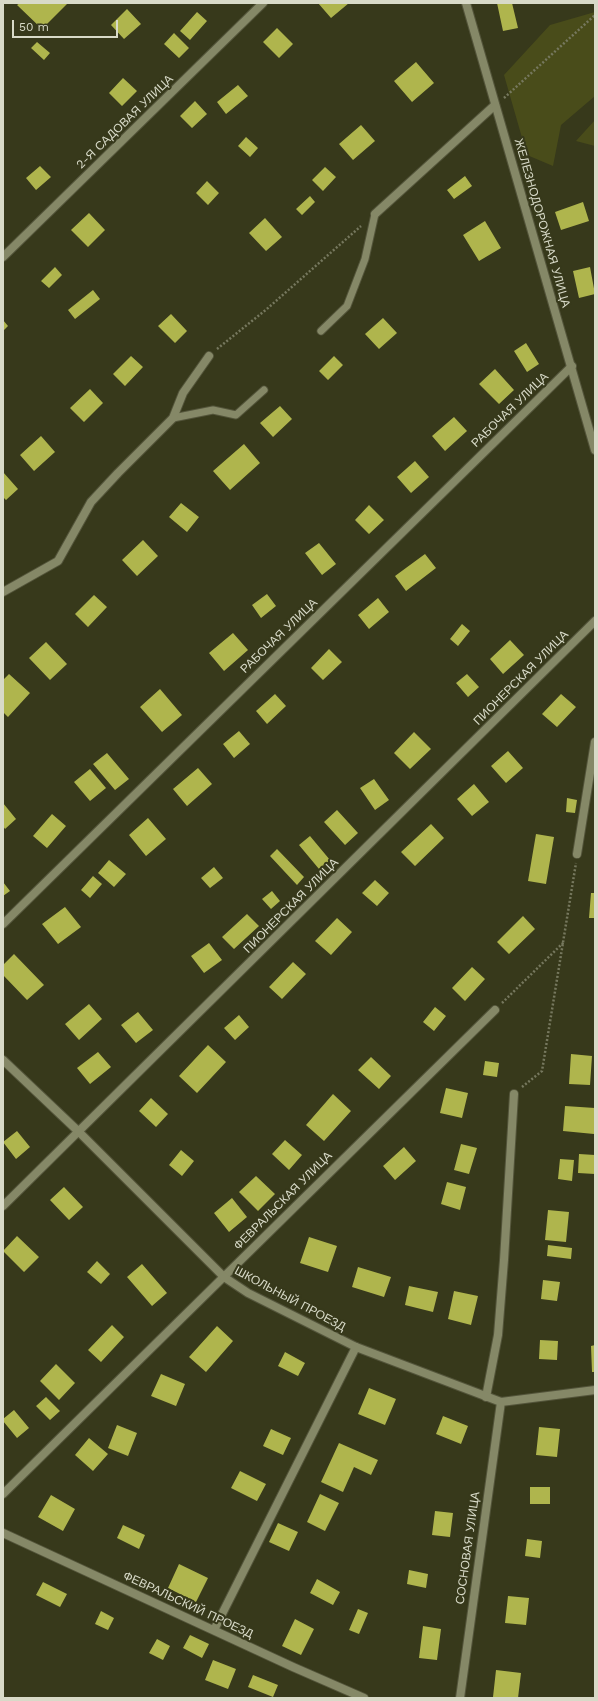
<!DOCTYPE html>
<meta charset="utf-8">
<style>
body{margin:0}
#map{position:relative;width:598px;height:1701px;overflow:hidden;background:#37391b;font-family:"Work Sans",sans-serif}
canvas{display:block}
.frame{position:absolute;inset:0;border:4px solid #d8dac8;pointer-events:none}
.scale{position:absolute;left:12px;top:20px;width:106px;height:18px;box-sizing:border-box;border:2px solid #d8dac8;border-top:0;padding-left:5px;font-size:12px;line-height:14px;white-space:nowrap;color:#d8dac8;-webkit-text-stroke:3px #37391b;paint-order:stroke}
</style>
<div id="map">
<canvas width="598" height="1701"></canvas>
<div class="frame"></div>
<div class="scale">50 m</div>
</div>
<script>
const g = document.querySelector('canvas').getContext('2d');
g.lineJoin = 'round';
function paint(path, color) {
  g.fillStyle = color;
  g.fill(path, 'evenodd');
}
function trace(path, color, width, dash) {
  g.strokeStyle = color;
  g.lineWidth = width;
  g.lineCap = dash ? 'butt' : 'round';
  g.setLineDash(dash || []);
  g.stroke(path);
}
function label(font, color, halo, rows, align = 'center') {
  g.font = font + ' "Work Sans",sans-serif';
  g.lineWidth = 4;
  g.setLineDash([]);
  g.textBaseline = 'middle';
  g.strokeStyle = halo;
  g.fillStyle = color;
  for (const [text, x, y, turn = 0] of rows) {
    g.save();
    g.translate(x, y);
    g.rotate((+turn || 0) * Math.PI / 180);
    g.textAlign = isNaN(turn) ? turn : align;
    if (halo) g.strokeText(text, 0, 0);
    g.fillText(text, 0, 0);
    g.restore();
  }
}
const green = new Path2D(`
 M595,12V96L561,125L553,166L527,155L504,75L550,25Z
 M595,120V146L576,141Z`);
const building = new Path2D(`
 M20,3H68L42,29L17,5Z
 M318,3H349L331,18Z
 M497,3H512L518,28L503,31Z
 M127,9L141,24L124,39L111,25Z
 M197,12L207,21L190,40L180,31Z
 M277,28L293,44L279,58L263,42Z
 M174,33L189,48L179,58L164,44Z
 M37,42L50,53L44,60L31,48Z
 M416,62L434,83L412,102L394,81Z
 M123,78L137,91L122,106L109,93Z
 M238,85L248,96L226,114L217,102Z
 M195,101L207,114L192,128L180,116Z
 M361,125L375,141L353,160L339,144Z
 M246,137L258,148L250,157L238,146Z
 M40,166L51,177L36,190L26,178Z
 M325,167L336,177L323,191L312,180Z
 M465,176L472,186L454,199L447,190Z
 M207,181L219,193L208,205L196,193Z
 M310,196L315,202L302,215L296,209Z
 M583,202L589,221L561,230L555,212Z
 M89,213L105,230L88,247L71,230Z
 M265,218L282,237L266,251L249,233Z
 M485,221L501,248L479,261L463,235Z
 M55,267L62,275L49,288L41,281Z
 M590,267L595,294L579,298L573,271Z
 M93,290L100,299L75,319L68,310Z
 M171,314L187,331L175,343L158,326Z
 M383,318L397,333L379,349L365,334Z
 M3,320L8,326L3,331Z
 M526,343L539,364L527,372L514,351Z
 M131,356L143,367L125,386L113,374Z
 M334,356L343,365L328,380L319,371Z
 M495,369L514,390L499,404L479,384Z
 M90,389L103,403L84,422L70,408Z
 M280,406L292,419L273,437L260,423Z
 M454,417L467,431L445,451L432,436Z
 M41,436L55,452L34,471L20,455Z
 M244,444L260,463L230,490L213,471Z
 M415,461L429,477L411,493L397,477Z
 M3,472L18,489L6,500L3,497Z
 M181,503L199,517L187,532L169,517Z
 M369,505L384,520L369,534L355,520Z
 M143,540L158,556L137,576L122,560Z
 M319,543L336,564L322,575L305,553Z
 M425,554L436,568L406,591L395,576Z
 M267,594L276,606L261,618L252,605Z
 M94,595L107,607L88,627L75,614Z
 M378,598L389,612L369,629L358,615Z
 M462,624L470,631L458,646L450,639Z
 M233,633L248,650L224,671L209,653Z
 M510,640L524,655L503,674L490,659Z
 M46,642L67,664L50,680L29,658Z
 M329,649L342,662L323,680L311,668Z
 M9,674L30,693L8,717L3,712V680Z
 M467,674L479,687L468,697L456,683Z
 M160,689L182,715L162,732L140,707Z
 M275,694L286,706L267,724L256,711Z
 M561,694L576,707L557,727L542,714Z
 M239,731L250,744L234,758L223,744Z
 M414,732L431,749L410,769L394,753Z
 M508,751L523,768L506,783L491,766Z
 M107,753L129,779L115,790L93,764Z
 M198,768L212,784L187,806L173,789Z
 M90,769L106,788L90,801L74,782Z
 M374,779L389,800L375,810L360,788Z
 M474,784L489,802L472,816L457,799Z
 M567,798L577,800L575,813L566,812Z
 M3,803L16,819L5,829L3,826Z
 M337,810L358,833L345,845L324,822Z
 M52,814L66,826L47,848L33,836Z
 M148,818L166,839L146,856L129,835Z
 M431,824L444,838L415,866L401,852Z
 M536,834L554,837L546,884L528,881Z
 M310,836L330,860L319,869L299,845Z
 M277,849L304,877L297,885L270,856Z
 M109,860L126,874L114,887L98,873Z
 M214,867L223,878L210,888L201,878Z
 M93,876L102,884L90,898L81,890Z
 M375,880L389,893L377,906L362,893Z
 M3,882L10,891L3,896Z
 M272,891L280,901L271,909L262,899Z
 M591,893H595V918H589Z
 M65,907L81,927L58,944L42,924Z
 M247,914L259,926L234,949L222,937Z
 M523,916L535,929L509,954L497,942Z
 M337,918L352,932L331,955L315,941Z
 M209,943L222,960L204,973L191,956Z
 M14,954L44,985L27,1000L3,975V965Z
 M293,962L306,974L282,999L269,987Z
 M472,967L485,979L465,1001L452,988Z
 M89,1004L102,1019L79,1040L65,1024Z
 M435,1007L446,1016L434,1031L423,1022Z
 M138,1012L153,1030L136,1043L121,1025Z
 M239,1015L249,1027L235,1040L224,1028Z
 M208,1045L226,1062L197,1093L179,1076Z
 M98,1052L111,1067L90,1084L77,1068Z
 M571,1054L592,1056L590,1085L569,1084Z
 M371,1057L391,1076L379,1089L358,1070Z
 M485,1061L499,1063L497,1077L483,1075Z
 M446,1088L468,1093L462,1118L440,1113Z
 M333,1094L351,1111L324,1141L306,1125Z
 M151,1098L168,1114L156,1127L139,1111Z
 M565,1106L595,1108L594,1134L563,1131Z
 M17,1131L30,1147L16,1159L3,1142Z
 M285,1140L302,1155L289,1170L272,1154Z
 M461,1144L477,1148L469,1174L454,1170Z
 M404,1147L416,1161L395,1180L383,1166Z
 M181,1150L194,1161L182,1176L169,1165Z
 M579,1154L595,1155V1174L578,1173Z
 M560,1159L574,1160L572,1181L558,1179Z
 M256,1176L275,1194L258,1211L239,1192Z
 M447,1182L466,1187L460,1210L441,1204Z
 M64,1187L83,1207L69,1220L50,1200Z
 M232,1198L247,1217L229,1232L214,1213Z
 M548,1210L569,1212L566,1242L545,1240Z
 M17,1236L39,1257L24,1272L3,1251Z
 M309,1237L337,1246L328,1272L300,1263Z
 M548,1245L572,1248L571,1259L547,1256Z
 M97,1261L110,1274L101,1284L87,1272Z
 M142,1264L167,1293L152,1306L127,1277Z
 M358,1267L391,1277L384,1297L352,1287Z
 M543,1280L560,1282L557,1301L541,1299Z
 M409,1286L438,1292L433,1312L405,1305Z
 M454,1291L478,1296L471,1325L448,1319Z
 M112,1325L124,1337L101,1362L88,1350Z
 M217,1326L233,1341L206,1372L189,1357Z
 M540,1340L558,1341L557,1360L539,1359Z
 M595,1345V1372H592L591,1346Z
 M285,1352L305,1363L298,1376L278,1366Z
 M56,1364L75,1383L59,1400L40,1381Z
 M161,1374L185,1384L176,1406L151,1396Z
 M369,1388L396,1399L385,1425L358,1414Z
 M46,1397L60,1411L50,1420L36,1406Z
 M14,1410L29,1428L17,1438L3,1421V1419Z
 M443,1416L468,1426L461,1444L436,1434Z
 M117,1425L137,1433L128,1456L108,1448Z
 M539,1427L560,1429L557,1457L536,1455Z
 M271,1429L291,1438L283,1455L263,1446Z
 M89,1438L108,1454L93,1471L75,1455Z
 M339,1443L378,1460L371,1475L354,1467L343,1492L321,1482Z
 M240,1471L266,1484L257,1501L231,1488Z
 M530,1487H550V1504H530Z
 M320,1494L339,1503L325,1531L307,1522Z
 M51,1495L75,1509L63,1531L38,1517Z
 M435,1511L453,1513L450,1537L432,1535Z
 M278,1523L298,1532L289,1551L269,1542Z
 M123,1525L145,1535L139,1549L117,1538Z
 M527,1539L542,1541L540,1558L525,1556Z
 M179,1564L208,1578L196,1602L168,1588Z
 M409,1570L428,1574L426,1588L407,1584Z
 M317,1579L340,1592L333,1605L310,1593Z
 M43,1582L67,1594L60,1607L36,1595Z
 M508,1596L529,1598L526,1625L505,1623Z
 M358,1609L368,1613L359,1634L349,1630Z
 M101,1611L114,1618L108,1630L95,1624Z
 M295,1619L314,1629L301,1655L282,1646Z
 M423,1626L441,1629L437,1660L419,1658Z
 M190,1635L209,1644L202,1658L183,1648Z
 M157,1639L170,1646L163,1660L149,1653Z
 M213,1660L236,1669L228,1689L205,1680Z
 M496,1670L521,1673L518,1698L493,1697Z
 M253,1675L278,1685L273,1697L248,1687Z`);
const path = new Path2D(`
 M504,98L595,15
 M217,349L268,308L361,226
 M502,1003L564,942
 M522,1087L542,1071L576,863`);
const service = new Path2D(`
 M321,331L347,306L365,259L375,214
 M173,418L213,410L236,415L264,390`);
const minor = new Path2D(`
 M375,214L495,105
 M3,257L263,3
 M3,592L58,561L91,502L118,473L173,418L183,393L209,356
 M577,854L595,742
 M3,924L572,366
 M3,1206L595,621
 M486,1397L498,1335L504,1260L514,1094
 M3,1494L495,1010
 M3,1533L293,1667L364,1698
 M214,1630L356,1347`);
const tertiary = new Path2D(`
 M466,3L595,450
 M3,1060L79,1132L224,1277L248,1293L356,1347L501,1402L595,1390
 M460,1698L501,1402`);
const streetNames = [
 ["2-Я САДОВАЯ УЛИЦА",125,122,-44],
 ["ЖЕЛЕЗНОДОРОЖНАЯ УЛИЦА",542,223,74],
 ["РАБОЧАЯ УЛИЦА",510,410,-44],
 ["РАБОЧАЯ УЛИЦА",279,636,-44],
 ["ПИОНЕРСКАЯ УЛИЦА",521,678,-45],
 ["ПИОНЕРСКАЯ УЛИЦА",291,906,-45],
 ["ФЕВРАЛЬСКАЯ УЛИЦА",283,1201,-45],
 ["ШКОЛЬНЫЙ ПРОЕЗД",290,1299,28],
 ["СОСНОВАЯ УЛИЦА",468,1548,-82],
 ["ФЕВРАЛЬСКИЙ ПРОЕЗД",188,1605,25]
];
paint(green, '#494c1a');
paint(building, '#afb54d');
trace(service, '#53543a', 9);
trace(minor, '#53543a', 10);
trace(tertiary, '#53543a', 10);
trace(path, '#76785e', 2.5, [2, 2]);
trace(service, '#858867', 7);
trace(minor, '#858867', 8);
trace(tertiary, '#858867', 8);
label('12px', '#d8dac8', '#37391b', streetNames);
</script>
